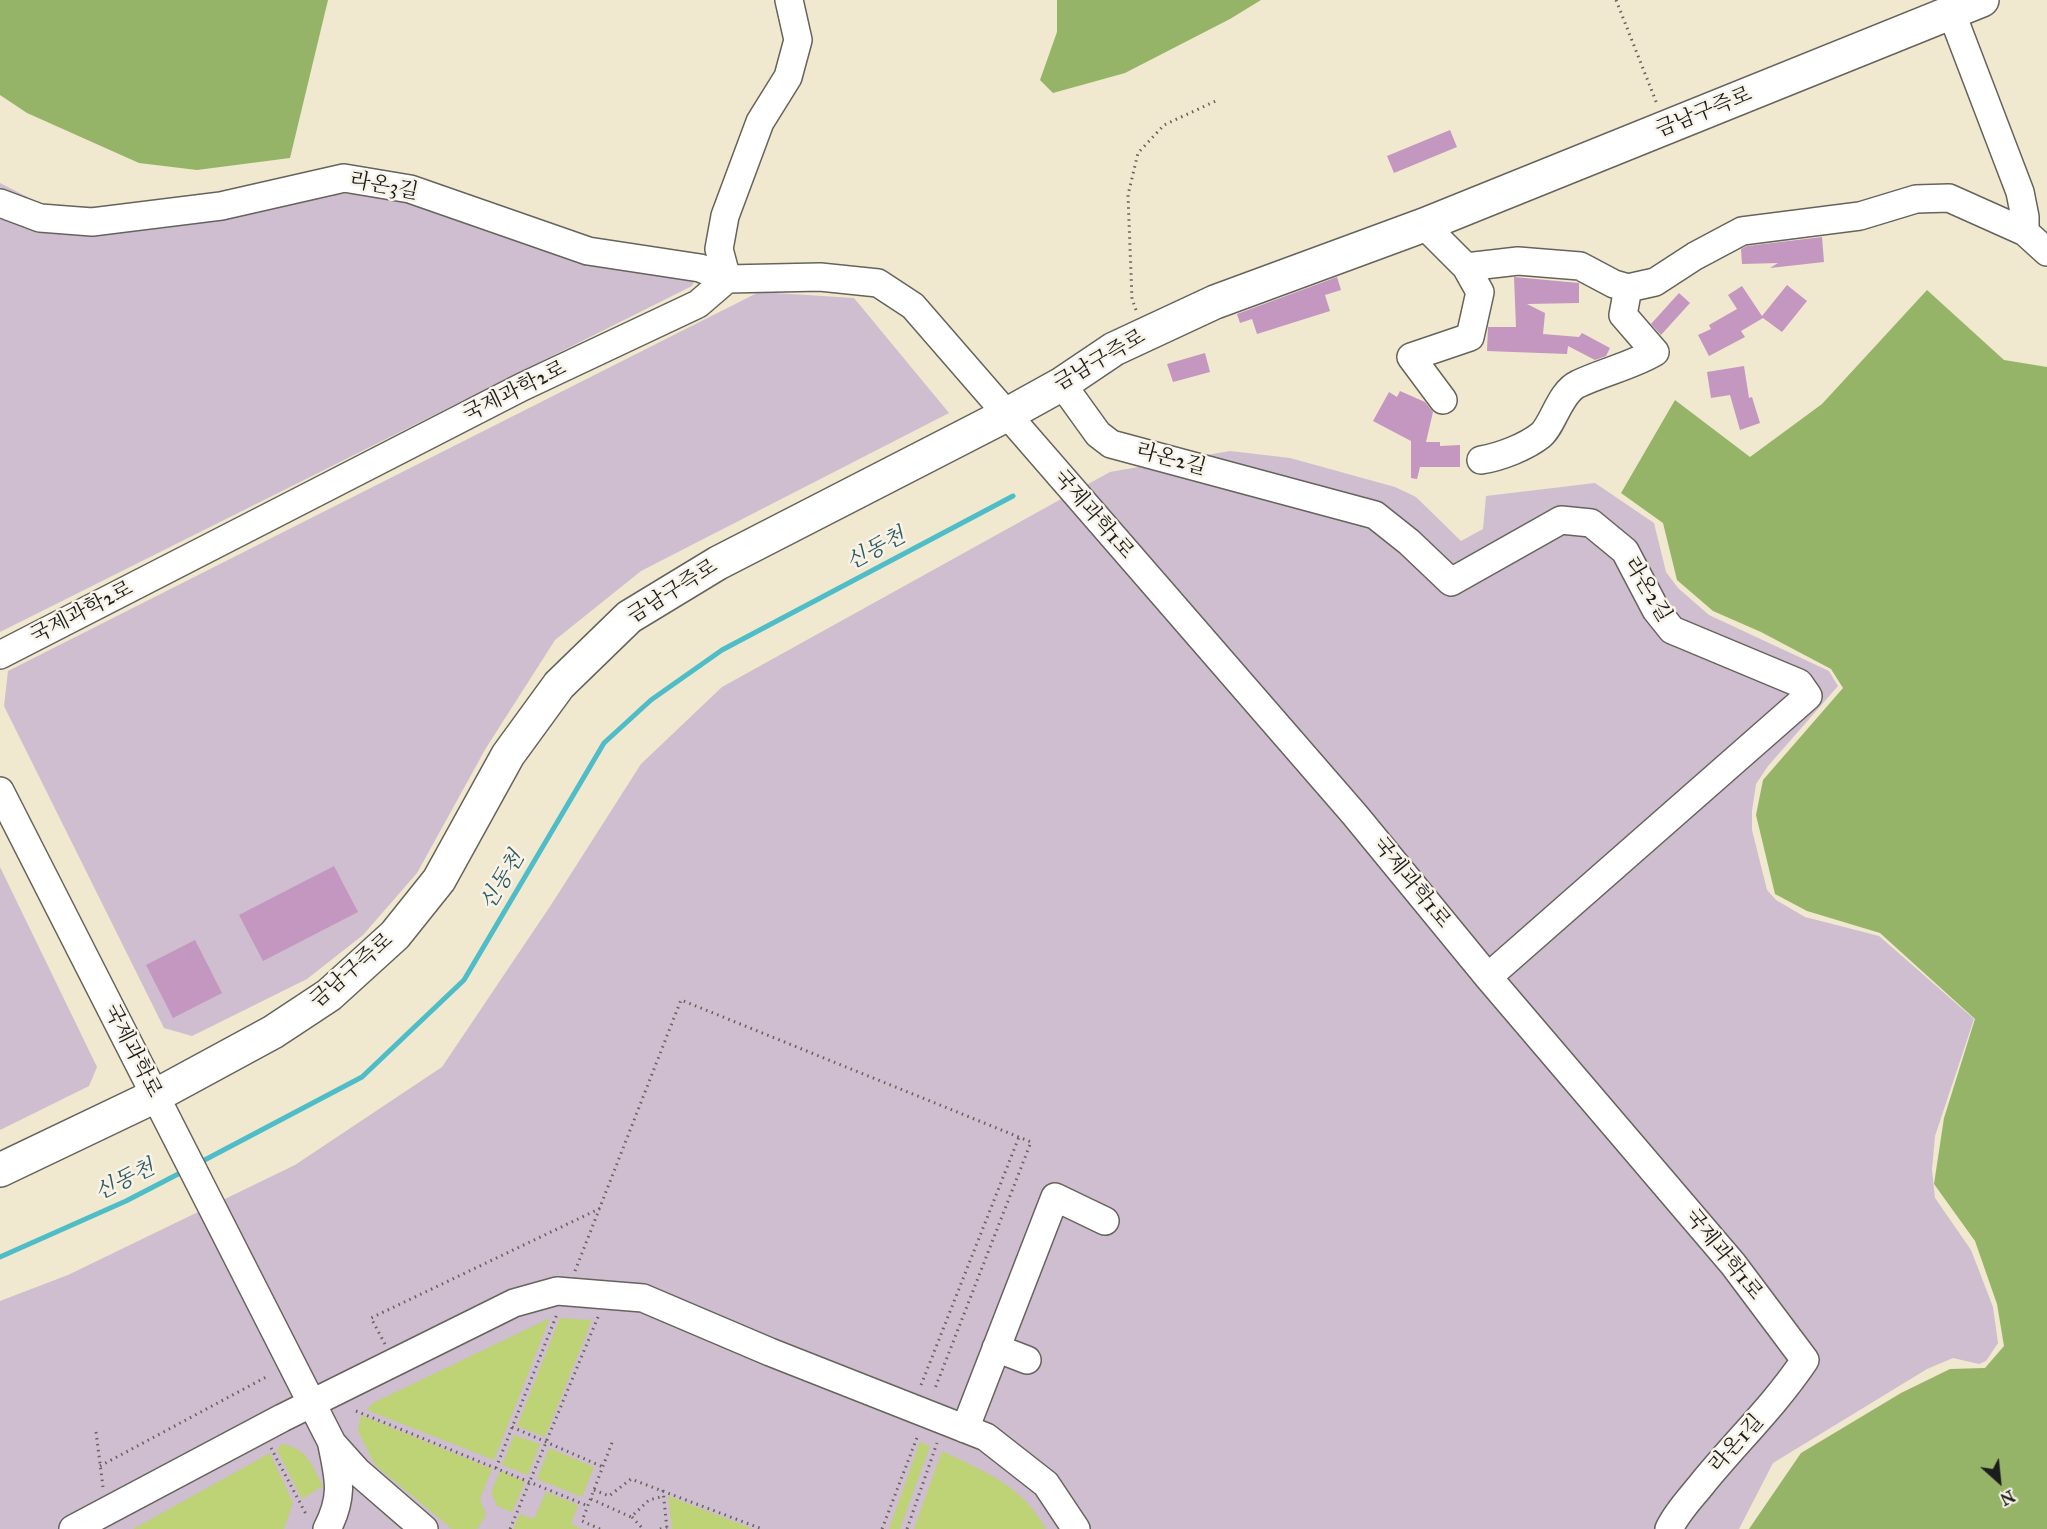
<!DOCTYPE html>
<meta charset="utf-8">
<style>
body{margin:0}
#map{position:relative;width:2047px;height:1529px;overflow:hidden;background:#f0e8cf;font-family:"IM FELL Great Primer",serif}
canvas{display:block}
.north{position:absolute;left:1969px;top:1451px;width:60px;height:60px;-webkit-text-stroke:4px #f7f3e8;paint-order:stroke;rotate:153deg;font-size:16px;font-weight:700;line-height:24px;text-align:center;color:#1c1c1c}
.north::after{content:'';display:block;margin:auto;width:21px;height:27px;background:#1c1c1c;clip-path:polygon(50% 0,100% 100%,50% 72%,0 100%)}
</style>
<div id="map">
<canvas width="2047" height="1529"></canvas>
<div class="north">N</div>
</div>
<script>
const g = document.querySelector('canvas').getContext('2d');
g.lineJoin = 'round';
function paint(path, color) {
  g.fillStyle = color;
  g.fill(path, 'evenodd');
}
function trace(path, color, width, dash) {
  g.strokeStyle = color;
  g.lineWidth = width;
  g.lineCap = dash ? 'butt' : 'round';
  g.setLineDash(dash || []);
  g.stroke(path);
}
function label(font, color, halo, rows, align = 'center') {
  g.font = font + ' "IM FELL Great Primer","Noto Serif KR",serif';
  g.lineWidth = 5;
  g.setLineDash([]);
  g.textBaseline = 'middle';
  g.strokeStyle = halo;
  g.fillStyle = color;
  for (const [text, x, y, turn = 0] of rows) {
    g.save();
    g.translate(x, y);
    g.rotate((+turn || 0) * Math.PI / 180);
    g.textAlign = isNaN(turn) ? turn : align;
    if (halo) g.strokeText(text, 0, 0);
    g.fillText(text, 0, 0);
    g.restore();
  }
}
const industrial = new Path2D(`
 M0,183L45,206L132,207L373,192L696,278L692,286L0,632Z
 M759,292L854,298L949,413L641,571L555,640L486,748L417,873L363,935L307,979L192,1036L164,1028L4,706L8,671Z
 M1230,451L1290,458L1395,487L1416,497L1461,541L1483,529L1486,496L1595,483L1654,523L1666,572L1678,588L1709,615L1829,671L1838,686L1768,766L1756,784L1752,811V830L1767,890L1776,900L1805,917L1879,936L1974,1019L1935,1136L1932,1170L1935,1198L1971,1250L1993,1307L1998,1343L1986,1361L1979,1364L1953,1358L1927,1369L1773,1463L1739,1529H0V1301L68,1275L295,1165L442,1067L551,905L641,764L722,687L1110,472Z
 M0,867L97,1067L89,1086L0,1130Z`);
const green = new Path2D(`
 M550,1318L494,1460L367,1410L373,1403Z
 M560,1318L592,1320L545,1437L517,1426Z
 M361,1415L492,1469L480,1499L486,1515L477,1529H452L375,1465L358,1431Z
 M514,1435L540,1444L528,1475L502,1465Z
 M920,1442L930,1446L900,1529H889Z
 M282,1444C308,1449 311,1464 323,1486L302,1499L277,1450Z
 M549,1448L594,1467L582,1497L537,1479Z
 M942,1451C985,1472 1022,1485 1046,1529H914Z
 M270,1453L293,1503L284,1529H133Z
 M500,1471L525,1482L512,1512L497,1506L491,1492Z
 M546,1492L578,1505L571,1524L582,1529H513L520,1514L534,1519Z
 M668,1496L753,1529H672Z`);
const forest = new Path2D(`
 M0,0H328L290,158L197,170L139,163L27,113L0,95Z
 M1057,0H1261L1230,19L1125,73L1053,93L1040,80L1057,32Z
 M1927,290L2004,360L2047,367V1529H1749L1801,1453L1901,1393L1950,1369L1985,1368L2004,1346L1997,1304L1975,1241L1934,1184L1944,1118L1975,1019L1880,933L1807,911L1775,894L1756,815L1763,780L1843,688L1831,669L1761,632L1713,611L1677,580L1663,523L1621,493L1675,400L1750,457L1822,404Z`);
const stream = new Path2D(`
 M197,1164L362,1077L464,980L604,743L651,700L722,650L1013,496
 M0,1257L126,1201L184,1171`);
const building = new Path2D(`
 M1450,130L1457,147L1394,173L1387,156Z
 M1822,237L1824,262L1770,268L1778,263L1742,264L1741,249L1747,246Z
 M1337,277L1341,290L1325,295L1330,311L1257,334L1252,319L1240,323L1237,314Z
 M1514,277L1579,283V303L1527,304L1545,313L1543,334L1579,337L1582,333L1610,348L1606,356L1595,360L1568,346L1567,354L1487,351L1488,327H1516Z
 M1787,285L1807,301L1782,332L1763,318L1741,331L1745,337L1709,356L1698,335L1711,329L1709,325L1737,309L1728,295L1742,286L1762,316Z
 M1679,293L1690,303L1661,335L1651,324Z
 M1205,353L1210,372L1173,382L1167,364Z
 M1744,366L1749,398L1752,397L1760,423L1740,430L1730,395L1711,398L1707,372Z
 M1400,391L1425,402L1433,412L1426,442H1440V446L1460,445V467H1420L1417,479L1411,478V441L1373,421L1389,392L1397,397Z
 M334,866L358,912L263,961L239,915Z
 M195,940L222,993L173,1018L146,965Z`);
const path = new Path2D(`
 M1616,0L1657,104
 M1136,310L1132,299L1128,195L1138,153L1164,125L1218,100
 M575,1271L681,1000L1031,1142L934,1391
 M385,1344L371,1318L601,1208
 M921,1385L1019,1137
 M356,1411L588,1506
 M512,1427L603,1467
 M96,1432L103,1487
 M271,1448L307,1516
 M100,1466L268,1376
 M496,1468L557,1314
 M594,1490L609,1496L631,1479L762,1529
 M663,1490L667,1529
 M591,1499L631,1517L649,1500L664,1496
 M632,1517L643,1529
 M510,1529L598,1317
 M600,1529L582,1521L613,1440
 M660,1529L667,1527
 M882,1529L918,1435
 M907,1529L937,1443`);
const minor = new Path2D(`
 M1952,14L2020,192L2025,217V232L2047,252
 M0,203L40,218L92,222L221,206L344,178L410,189L588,251L700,268L727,279
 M1424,225L1466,267L1518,261L1580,266L1614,284L1628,288L1655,282L1695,256L1742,231L1860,216L1916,199L1949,198L2025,232
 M727,279L719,249L725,216L760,122L788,77L798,40L789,0
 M1062,384L1098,434L1111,444L1375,515L1409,542L1451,582L1561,520L1591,523L1625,551L1656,610L1672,630L1799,683L1808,696L1488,977
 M1443,400L1411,357L1470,337L1480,292L1466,267
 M1481,460C1500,457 1526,447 1541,435C1553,425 1560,392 1578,384C1603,372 1631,366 1655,352L1623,315L1628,288
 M0,655L522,387L698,304L727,279L820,277L878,283L913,306L1355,815L1488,977L1733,1264L1805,1360C1775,1405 1736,1442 1702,1484C1690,1499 1677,1512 1669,1529
 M0,791L332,1443L357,1471L424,1529
 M996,1348L1027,1360
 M965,1429L1055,1197L1105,1221
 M73,1529L282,1418L514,1303L557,1291L643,1298L770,1352L986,1437L1046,1484L1076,1529
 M327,1529C344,1496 339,1479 332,1445`);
const major = new Path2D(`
 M0,1170L155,1096L273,1032L329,995L395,935L439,880L508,755L559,685L629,617L718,563L1006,415L1062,384L1114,349L1215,302L1424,225L1982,0`);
const streetNames = [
 ["금남구즉로",1704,113,-22],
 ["라온3길",384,187,11],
 ["금남구즉로",1100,361,-30],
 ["국제과학2로",515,392,-26],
 ["라온2길",1171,460,15],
 ["국제과학1로",1093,515,49],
 ["라온2길",1647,590,59],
 ["금남구즉로",673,592,-32],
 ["국제과학2로",82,613,-27],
 ["국제과학1로",1411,883,51],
 ["금남구즉로",352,971,-41],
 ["국제과학로",132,1051,63],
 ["국제과학1로",1723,1255,51],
 ["라온1길",1737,1444,-48]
];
const waterNames = [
 ["신동천",876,550,-28],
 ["신동천",503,881,-59],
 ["신동천",125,1181,-26]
];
paint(industrial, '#cfbdd0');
paint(green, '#bed276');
paint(forest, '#96b467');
trace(stream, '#4fbdc7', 5);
paint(building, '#c397bf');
trace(minor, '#66635b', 30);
trace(major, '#66635b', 36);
trace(path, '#66635b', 3, [1.5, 4.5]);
trace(minor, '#fff', 27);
trace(major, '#fff', 33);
label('21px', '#1c1c1c', '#f7f3e8', streetNames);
label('italic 22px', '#305c60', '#f7f3e8', waterNames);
</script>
